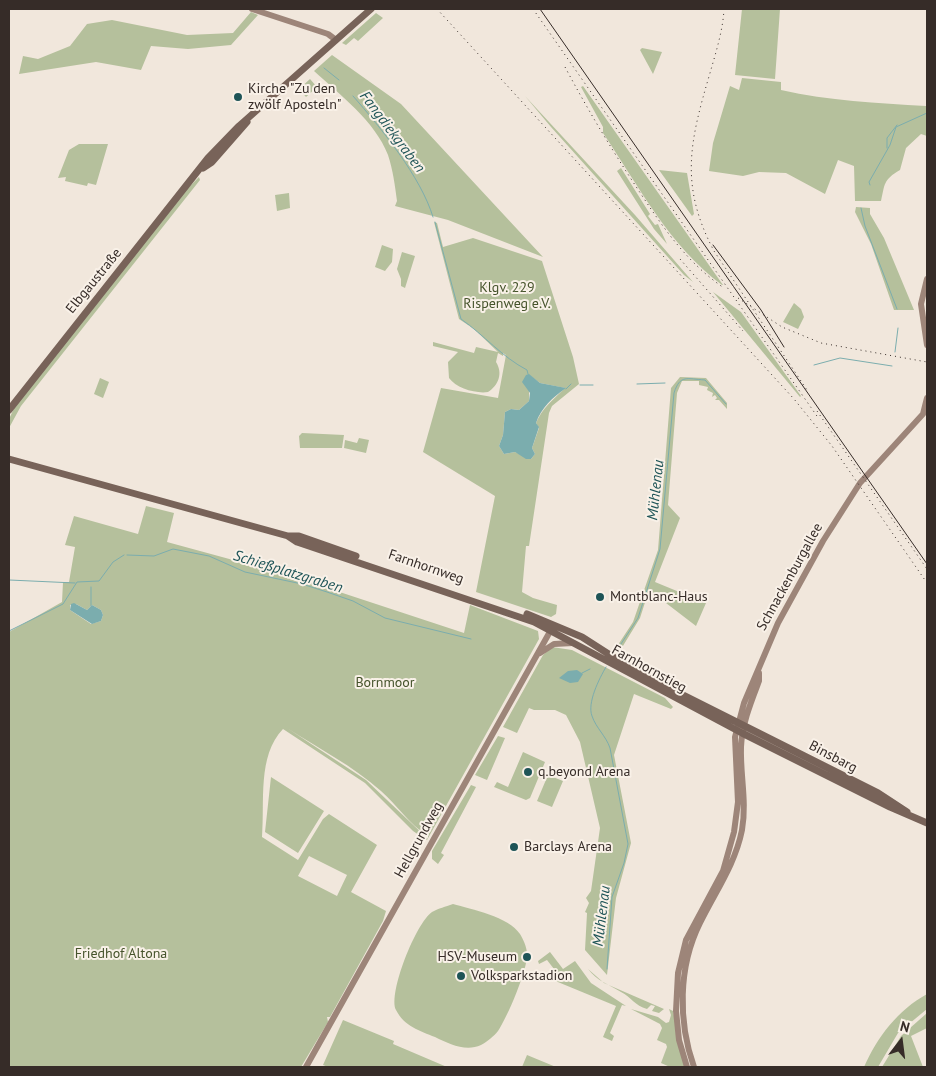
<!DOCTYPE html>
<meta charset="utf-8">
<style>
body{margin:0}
#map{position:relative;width:936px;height:1076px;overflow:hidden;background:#f1e7dc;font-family:"PT Sans",sans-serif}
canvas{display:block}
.frame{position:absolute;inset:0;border:10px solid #362c28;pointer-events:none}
.north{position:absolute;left:876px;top:1016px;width:50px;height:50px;-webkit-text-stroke:4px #f9f1e8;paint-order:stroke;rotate:15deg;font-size:14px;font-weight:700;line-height:20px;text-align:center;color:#362c28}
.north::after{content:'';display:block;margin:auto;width:18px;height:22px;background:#362c28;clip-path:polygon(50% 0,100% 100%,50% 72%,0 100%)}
</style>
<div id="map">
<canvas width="936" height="1076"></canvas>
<div class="frame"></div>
<div class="north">N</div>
</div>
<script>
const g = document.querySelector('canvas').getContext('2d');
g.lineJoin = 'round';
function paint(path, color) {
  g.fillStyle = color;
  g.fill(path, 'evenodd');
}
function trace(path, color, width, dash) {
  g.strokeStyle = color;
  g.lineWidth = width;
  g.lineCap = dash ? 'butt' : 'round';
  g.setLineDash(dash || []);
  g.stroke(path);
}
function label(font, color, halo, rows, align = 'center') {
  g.font = font + ' "PT Sans",sans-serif';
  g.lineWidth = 4;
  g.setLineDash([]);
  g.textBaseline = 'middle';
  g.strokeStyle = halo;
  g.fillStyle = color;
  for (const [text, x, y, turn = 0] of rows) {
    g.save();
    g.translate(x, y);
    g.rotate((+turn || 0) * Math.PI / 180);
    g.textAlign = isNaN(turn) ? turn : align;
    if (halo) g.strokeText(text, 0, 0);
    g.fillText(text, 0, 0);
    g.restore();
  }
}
const green = new Path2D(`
 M742,9H780L775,79L735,75Z
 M251,12L258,15L231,45L188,49L151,46L141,70L96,62L19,74L23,56L38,59L70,46L87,24L112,20L187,35L233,33Z
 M376,13L383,18L358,41L354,38L346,45L342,43Z
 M642,48L662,52L653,74L640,50Z
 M332,55L401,104L543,257L448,220L395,206L397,201C395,186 393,170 388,155C375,121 340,95 314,71Z
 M742,78L781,82V90C829,101 877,103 926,106L927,104V136L921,134L906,148L900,170C883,180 885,184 881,201H855L854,166L838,160L825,194L786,173L759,172L743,176L709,171L713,143L730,86L739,90Z
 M310,79L317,87L306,97L299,89Z
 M583,86L723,285H722C668,244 640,188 603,133V127L581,87Z
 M525,96L635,215L693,282L684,275L551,127Z
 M79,144H108L96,185L88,183L87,186L65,181L66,177L58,178L69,150Z
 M621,168L650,214L648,216L655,225L658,224L667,244L654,229L617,171Z
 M659,170L687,173L694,214L692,216Z
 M199,177L200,180L21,406L9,428V419L18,400L185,191Z
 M289,193L290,208L277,211L275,195Z
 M856,207L870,208V214L884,238L914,310H894L871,244L855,212Z
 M434,222L437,223L443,247L473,238L542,261L573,357L579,384L552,406L549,413L529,546H526L522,592L533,598L557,605L556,614L551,617L476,592L495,496L423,452L441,388L498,398L506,355L503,353V356L498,353L496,362C503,373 499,385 488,392C476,394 456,388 449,378L448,362L458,352L433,346V342L474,353L476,347L498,352L474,329L459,319ZM529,375L540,383L565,388C554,399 542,408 536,423L539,428L532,448L535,454L531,459L515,452L504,454L499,446L503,435L505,412L511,409L519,410L529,401Z
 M382,245L393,249L392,262L385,271L375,267Z
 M402,252L415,256L405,288L401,286V279L397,269Z
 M713,292L741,312L801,396L800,397Z
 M794,303L801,309L804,317L798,329L783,322Z
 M680,377L706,378L727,403V409L719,400H715L717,398L715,395L712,397L713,393L707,390L708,387L699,385V381H682L677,393L668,505L680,518L655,582L706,603L696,626L649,590L640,618L618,654L614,651L633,622L658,550L671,388Z
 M100,378L109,382L103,398L94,394Z
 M302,433L344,435L342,448H300L299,436Z
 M359,438L369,440L366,453L344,448L345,440L357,443Z
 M146,506L174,513L167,542L288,575L464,633L470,605L538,631L539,639L427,840L421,839L422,837L413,831L365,783L283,729C257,756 265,802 262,837L298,860L323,819L329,814L377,845L351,892L386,911L383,921L330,1017H327L328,1022L301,1067H9V632L62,602L63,582H69L75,547L65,545L74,516L138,534ZM76,604L87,610L92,605L101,610L103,615L101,621L91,624L70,610V605ZM287,728C318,748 353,766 381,791C397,805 409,824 428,836V839L366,780ZM309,856L347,875L337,896L298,876Z
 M552,647L572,650L665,698L673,707L671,709L634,694L614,755L631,843L616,898L607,975L585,950L587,913L585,912L589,903L586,898L591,891L600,828L580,742L566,715L555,710H534L529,708L517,733L503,727L543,655Z
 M498,736L505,738L487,780L475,775Z
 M523,752L545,762L530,798L526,800L494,787L497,782L508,787Z
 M548,775L563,781L552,807L537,801Z
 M271,777L324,811L298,853L265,832Z
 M471,785L476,787L441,853L444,855L438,864L432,859V851Z
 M453,904C471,909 509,917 520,934C523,939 527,947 527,954C528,969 507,1018 498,1031C494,1036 487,1042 481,1045C466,1052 449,1044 435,1037C420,1031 404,1026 396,1010C388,993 416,923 432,912C439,908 445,907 453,904Z
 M550,952L563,969L575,961L591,983L626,1006L622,1005L610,1033L614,1036L612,1041L603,1037L616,1006L553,980L554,969L547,960L539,964L538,961Z
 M588,969L604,983L664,1009L659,1013L652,1011L655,1006L651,1005L647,1009C635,1006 631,997 621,992C608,984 597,981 588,969Z
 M927,994V1009L898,1033L878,1067H864C877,1037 898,1010 927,994Z
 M631,1009L658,1017L666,1023L669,1022L671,1015L669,1009L673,1011L685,1067H670L661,1063L667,1047L666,1044L657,1040L662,1028L660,1024Z
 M927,1013V1028L911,1036L923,1067H882L901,1036Z
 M343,1020L394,1041L393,1044L447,1067H328L323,1065Z
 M527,1055L556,1067H522Z`);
const water = new Path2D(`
 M529,374L540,383L566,388C553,397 541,408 536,423L539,427L532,448L535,454L531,459H526L515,452L504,454L499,446L503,435L505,412L511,409L519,410L529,401L530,393L522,382L526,375Z
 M74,603L87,610L92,605L101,610L103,615L101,621L92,624L70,610L71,604Z
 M577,670L583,674L578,682L570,683L559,678L568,671Z`);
const stream = new Path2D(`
 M324,68L339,80
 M353,96C381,128 421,177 433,217
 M887,148V138L897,125
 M870,185L869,182L890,145L896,127L927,113
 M861,208L865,226L897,309
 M435,222L461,319C484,335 502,357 527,370L528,374
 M895,352L898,328
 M814,365L840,358L892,366
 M637,384L665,383
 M580,385H593
 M566,389L571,384
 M127,555L154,556L173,549L209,556L245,572L302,584L327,592L353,601L385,618L471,639
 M9,580L75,583
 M91,587V606
 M9,631L63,604L77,582L99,581L113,562L124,555
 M617,650L638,618L660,549L674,393C680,374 687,379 705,380L726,404
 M606,667C599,679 587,703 592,716C596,728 606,736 610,748L628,844L624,863L612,897L607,969
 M582,673L590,669`);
const secondary = new Path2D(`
 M252,9L328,34L336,40
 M927,279L921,304L927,345
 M540,653L554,644L573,643
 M306,1067L552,628
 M687,1067L679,1040L676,1011L678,973L686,940L723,871L734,832L738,802L735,737L744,703L778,623L823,541L860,483L923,414L927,398
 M694,1067C678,1022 678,967 700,923C715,892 735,865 742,830C747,802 740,775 741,747C742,724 751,702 759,681V673`);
const primary = new Path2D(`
 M203,168L212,162L247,122
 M9,410L208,158L239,126L371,9
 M9,459L288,536L297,542L534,622L742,733L890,807L927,823
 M288,536H299L356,556
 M527,614L582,637L635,671L878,793L907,812`);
const tram = new Path2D(`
 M540,9L927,564
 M713,245L761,310L784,347`);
const rail = new Path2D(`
 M437,9L794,399L832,446L927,583
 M533,9L819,419
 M724,9C723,30 716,52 710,73C690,141 679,185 714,251L807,390
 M565,67C588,110 610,147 637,188C662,226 686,262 724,288
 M680,259L743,331
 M738,298L782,327L821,343L927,362
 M817,411L927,569`);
const markers = [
 [238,97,5,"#1e5457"],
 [600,597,5,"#1e5457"],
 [528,772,5,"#1e5457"],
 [514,847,5,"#1e5457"],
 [527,957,5,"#1e5457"],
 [461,976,5,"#1e5457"]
];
const poiNames = [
 ["Kirche \"Zu den",248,89],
 ["zwölf Aposteln\"",248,105],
 ["Montblanc-Haus",610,597],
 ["q.beyond Arena",538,772],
 ["Barclays Arena",524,847],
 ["HSV-Museum",517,957,"right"],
 ["Volksparkstadion",471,976]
];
const streetNames = [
 ["Elbgaustraße",94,281,-51],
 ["Farnhornweg",426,567,19],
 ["Schnackenburgallee",790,577,-61],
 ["Farnhornstieg",649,669,29],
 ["Binsbarg",833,757,28],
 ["Hellgrundweg",419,840,-61]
];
const parkNames = [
 ["Klgv. 229",507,288],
 ["Rispenweg e.V.",507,304],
 ["Bornmoor",385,683],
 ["Friedhof Altona",121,954]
];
const waterNames = [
 ["Fangdiekgraben",392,132,53],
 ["Mühlenau",656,490,-84],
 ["Schießplatzgraben",288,572,17],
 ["Mühlenau",602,916,-83]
];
paint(green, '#b5c09c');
paint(water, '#7badae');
trace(stream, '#7badae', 1);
trace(secondary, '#9d8579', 6);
trace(primary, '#786359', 7);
trace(tram, '#362c28', 1);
trace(rail, '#362c28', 1, [1, 4]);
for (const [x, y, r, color] of markers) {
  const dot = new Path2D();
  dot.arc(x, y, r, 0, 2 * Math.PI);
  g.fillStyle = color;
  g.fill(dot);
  trace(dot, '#f9f1e8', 2);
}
label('14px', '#362c28', '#f9f1e8', poiNames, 'left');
label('14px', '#362c28', '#f9f1e8', streetNames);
label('14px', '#46542c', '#f9f1e8', parkNames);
label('italic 15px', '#1e5457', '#f9f1e8', waterNames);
</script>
